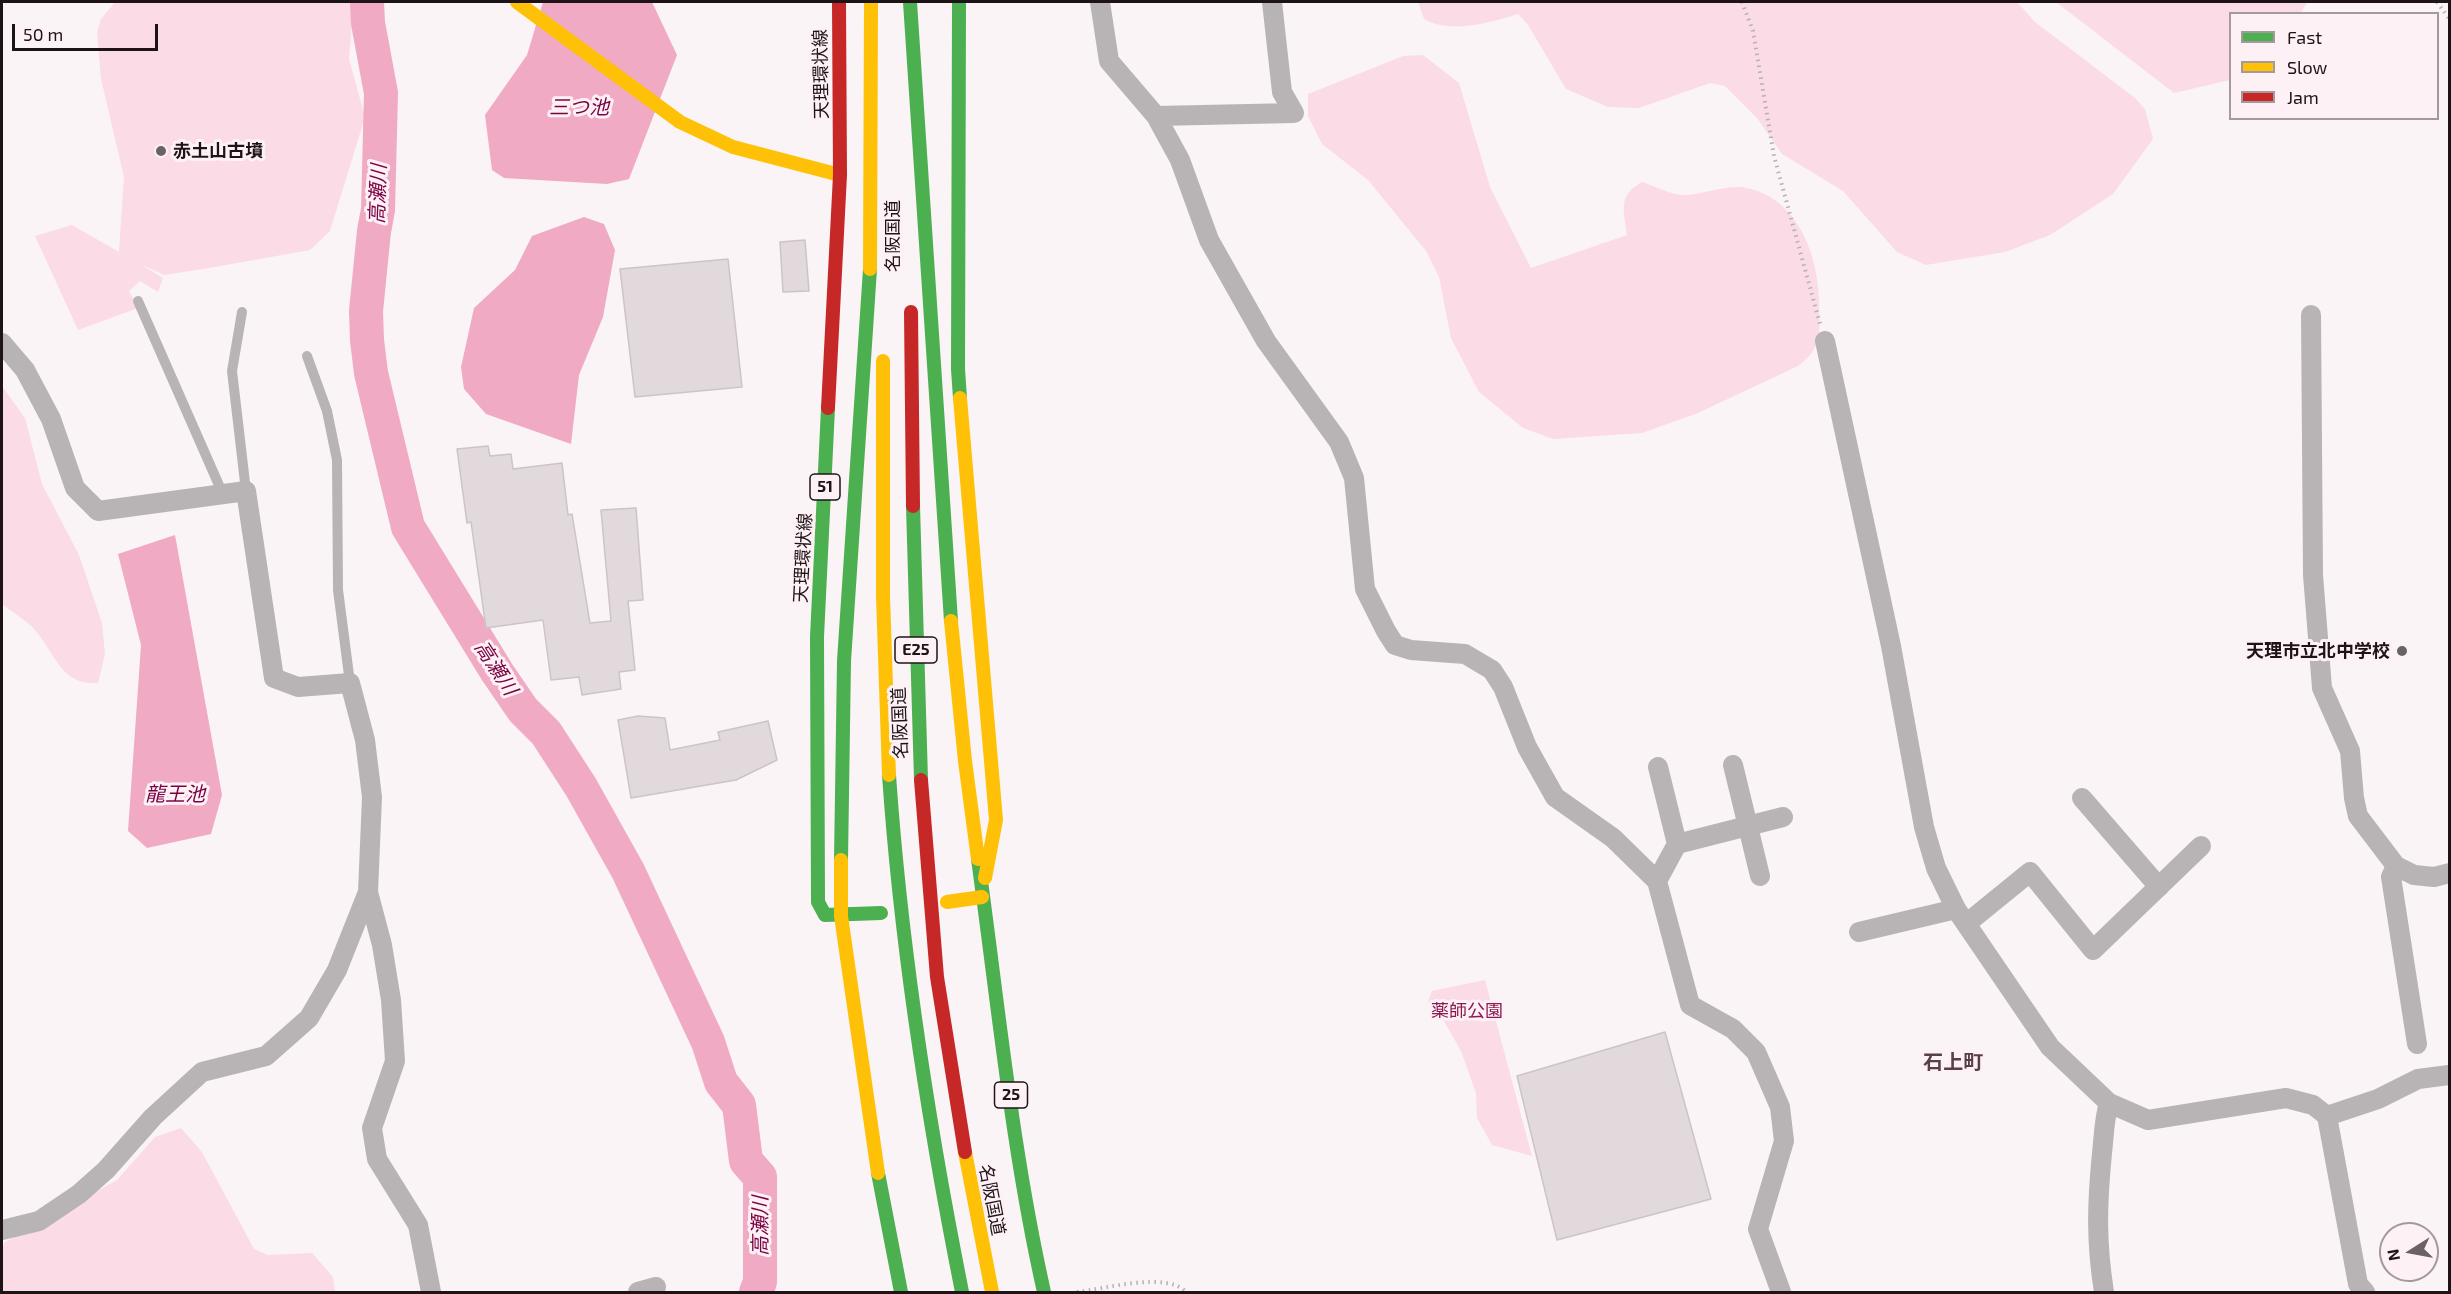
<!DOCTYPE html>
<meta charset="utf-8">
<style>
body{margin:0}
#map{position:relative;width:2451px;height:1294px;overflow:hidden;background:#faf4f6;font-family:"Exo 2",sans-serif}
canvas{display:block}
.frame{position:absolute;inset:0;border:3px solid #1e1417;pointer-events:none}
.legend{position:absolute;left:2229px;top:12px;width:210px;height:108px;box-sizing:border-box;background:#fdf1f5;border:2px solid #a4999c;margin:0;padding:8px 10px;list-style:none;font-size:18px;color:#1e1417}
.legend li{display:flex;align-items:center;gap:12px;height:30px}
.legend b{width:30px;border:2px solid #a4999c}
.north{position:absolute;left:2379px;top:1222px;width:60px;height:60px;box-sizing:border-box;background:#fdf1f5;border:2px solid #a4999c;border-radius:50%;rotate:259deg;font-size:16px;font-weight:700;line-height:24px;text-align:center;color:#1e1417}
.north::after{content:'';display:block;margin:auto;width:21px;height:27px;background:#6b6265;clip-path:polygon(50% 0,100% 100%,50% 72%,0 100%)}
.scale{position:absolute;left:12px;top:24px;width:146px;height:27px;box-sizing:border-box;border:3px solid #1e1417;border-top:0;padding-left:8px;font-size:18px;line-height:21px;white-space:nowrap;color:#1e1417;-webkit-text-stroke:4px #fdf1f5;paint-order:stroke}
</style>
<div id="map">
<canvas width="2451" height="1294"></canvas>
<div class="frame"></div>
<ul class="legend">
<li><b style="height:8px;background:#4caf50"></b>Fast</li>
<li><b style="height:8px;background:#ffc107"></b>Slow</li>
<li><b style="height:8px;background:#c62828"></b>Jam</li>
</ul>
<div class="north">N</div>
<div class="scale">50 m</div>
</div>
<script>
const g = document.querySelector('canvas').getContext('2d');
g.lineJoin = 'round';
function paint(path, color) {
  g.fillStyle = color;
  g.fill(path, 'evenodd');
}
function trace(path, color, width, dash) {
  g.strokeStyle = color;
  g.lineWidth = width;
  g.lineCap = dash ? 'butt' : 'round';
  g.setLineDash(dash || []);
  g.stroke(path);
}
function label(font, color, halo, rows, align = 'center') {
  g.font = font + ' "Exo 2","Noto Sans JP",sans-serif';
  g.lineWidth = 6;
  g.setLineDash([]);
  g.textBaseline = 'middle';
  g.strokeStyle = halo;
  g.fillStyle = color;
  for (const [text, x, y, turn = 0] of rows) {
    g.save();
    g.translate(x, y);
    g.rotate((+turn || 0) * Math.PI / 180);
    g.textAlign = isNaN(turn) ? turn : align;
    if (halo) g.strokeText(text, 0, 0);
    g.fillText(text, 0, 0);
    g.restore();
  }
}
const green = new Path2D(`
 M115,2H351L353,12L349,59L365,117L330,231L310,250L209,268L164,275L140,264L163,278L158,292L140,281L129,291L138,308L78,330L35,236L72,225L119,252L124,177L101,79L97,33L101,19Z
 M1418,2H2017L2035,22L2135,98L2145,109L2153,139L2113,194L2050,235L2005,252L1926,265L1897,252L1843,191L1782,154L1757,118L1725,86L1710,83L1639,108L1608,107L1566,89L1528,25L1518,14C1489,23 1451,34 1424,19Z
 M2056,2H2308L2300,13L2230,14V80L2174,93Z
 M1423,55L1459,83L1490,187L1531,268L1627,235C1624,210 1617,196 1642,182C1655,186 1673,196 1686,195C1703,194 1723,186 1740,187C1795,193 1818,252 1819,301C1819,330 1824,347 1798,366L1698,413L1642,433L1553,439L1523,428L1479,392L1451,338L1439,277L1426,251L1368,180L1322,144L1308,116V94L1403,56Z
 M2,386L25,418L42,484L79,555L102,623L105,654L98,683C61,686 55,653 35,630C26,620 12,612 2,604Z
 M1485,980L1532,1156L1492,1145L1477,1118L1476,1093L1461,1051L1441,1016L1428,1002L1432,991Z
 M181,1128L202,1152L254,1249L268,1255L312,1253L333,1277L335,1292H2V1248L5,1242L117,1180L155,1137Z`);
const water = new Path2D(`
 M543,2H652L677,55L629,179L607,184L504,178L492,170L485,115L527,55Z
 M584,217L604,224L615,250L603,317L579,375L571,444L486,414L464,389L461,367L474,308L515,270L532,236Z
 M175,535L222,795L211,834L147,848L128,831L141,645L118,554Z`);
const river = new Path2D(`
 M367,2L368,23L381,93L378,210L374,231L366,311L367,340L371,373L408,527L497,672L523,710L546,733L581,787L628,871L708,1042L721,1082L739,1105L746,1161L760,1177V1282L756,1292`);
const building = new Path2D(`
 M805,240L809,291L783,292L780,242Z
 M728,259L742,387L635,397L620,269Z
 M488,446L490,456L511,454L513,469L562,463L568,515L572,514L590,623L611,621L601,510L636,508L643,600L628,601L635,670L619,672L621,689L582,695L579,677L551,680L543,620L486,628L471,522L467,523L457,449Z
 M638,716L665,718L670,750L720,740L718,732L768,721L777,760L736,780L631,798L618,720Z
 M1665,1032L1711,1199L1557,1240L1517,1076Z`);
const path = new Path2D(`
 M1742,2L1753,31L1774,156L1820,324
 M2437,2L2450,20
 M1077,1292C1104,1289 1167,1271 1186,1292`);
const lane = new Path2D(`
 M138,301L222,492
 M242,312L232,371L246,491
 M307,356L327,411L337,460L338,590L350,683`);
const street = new Path2D(`
 M1100,2L1109,61L1156,116L1180,160L1209,240L1266,341L1339,442L1354,478L1365,589L1386,631L1395,645L1411,650L1465,654L1492,670L1503,687L1527,747L1555,797L1613,838L1657,881L1690,1005L1733,1029L1756,1052L1780,1107L1784,1141L1758,1229L1781,1292
 M1156,116L1294,113L1282,92L1272,2
 M2311,315L2313,575L2322,688L2350,751L2354,798L2358,816L2396,866L2414,875L2434,877L2450,873
 M1825,341L1891,646L1924,827L1936,868L1956,909L2050,1047L2109,1103L2148,1120L2286,1098L2313,1105L2327,1116L2358,1284L2365,1292
 M2,343L25,370L51,419L75,488L98,511L246,491L274,678L298,687L350,683L365,740L372,797L368,892L382,945L391,1000L395,1061L372,1128L377,1159L418,1225L431,1292
 M1733,765L1760,876
 M1658,767L1677,844
 M2082,798L2159,887
 M2396,866L2391,877L2417,1044
 M1657,881L1677,844L1783,817
 M1966,924L2030,872L2093,950L2201,846
 M1859,932L1956,909
 M2327,1116L2378,1099L2418,1079L2449,1075
 M2,1230L39,1221L79,1194L106,1170L153,1117L202,1072L266,1056L309,1018L337,970L368,892
 M638,1292L656,1287
 M2104,1292C2096,1242 2097,1204 2102,1153C2104,1136 2104,1119 2109,1103`);
const fast = new Path2D(`
 M910,2L951,621
 M959,2L958,369L960,398
 M828,408L817,637L818,902L825,915L881,913
 M913,506L921,780
 M889,775C901,949 928,1121 962,1292
 M978,859C998,1003 1012,1150 1044,1292
 M841,860L844,661L870,269
 M878,1173L901,1292`);
const slow = new Path2D(`
 M517,2L680,122L733,147L840,175
 M870,269L871,2
 M883,361V596L889,775
 M960,398L996,820L985,878
 M951,621L965,761L978,859
 M841,860V916L878,1173
 M947,902L982,897
 M965,1152L992,1292`);
const jam = new Path2D(`
 M911,312L913,506
 M828,408L840,175L839,2
 M921,780L937,977L965,1152`);
const markers = [
 [161,151,6,"#6b6265"],
 [2402,651,6,"#6b6265"]
];
const shields = [
 [825,487,30],
 [916,650,42],
 [1011,1095,33]
];
const shieldNames = [
 ["51",825,487],
 ["E25",916,650],
 ["25",1011,1095]
];
const streetNames = [
 ["天理環状線",821,74,-91],
 ["名阪国道",893,236,-90],
 ["天理環状線",803,558,-87],
 ["名阪国道",900,723,-92],
 ["名阪国道",992,1200,79]
];
const poiNames = [
 ["赤土山古墳",173,151],
 ["天理市立北中学校",2390,651,"right"]
];
const parkNames = [
 ["薬師公園",1467,1011]
];
const waterNames = [
 ["三つ池",579,107],
 ["高瀬川",378,194,-88],
 ["高瀬川",496,668,57],
 ["龍王池",175,794],
 ["高瀬川",760,1226,-90]
];
const neighbourhoodNames = [
 ["石上町",1953,1062]
];
paint(green, '#fbdbe6');
paint(water, '#f0aac4');
trace(river, '#f0aac4', 34);
paint(building, '#e1d9db');
trace(building, '#ccc4c7', 1.5);
trace(path, '#b5b2b3', 4, [1.5, 4.5]);
trace(lane, '#b8b3b5', 10);
trace(street, '#b8b3b5', 20);
trace(fast, '#4caf50', 14);
trace(slow, '#ffc107', 14);
trace(jam, '#c62828', 14);
for (const [x, y, r, color] of markers) {
  const dot = new Path2D();
  dot.arc(x, y, r, 0, 2 * Math.PI);
  g.fillStyle = color;
  g.fill(dot);
  trace(dot, '#fdf1f5', 2);
}
for (const [x, y, w] of shields) {
  const box = new Path2D();
  box.roundRect(x - w / 2, y - 13, w, 26, 4.5);
  g.fillStyle = '#fdf1f5';
  g.fill(box);
  trace(box, '#1e1417', 1.5);
}
label('bold 16px', '#1e1417', null, shieldNames);
label('18px', '#1e1417', '#fdf1f5', streetNames);
label('bold 18px', '#1e1417', '#fdf1f5', poiNames, 'left');
label('18px', '#8c1a52', '#fdf1f5', parkNames);
label('italic 20px', '#790043', '#fdf1f5', waterNames);
label('bold 20px', '#563f47', '#fdf1f5', neighbourhoodNames);
</script>
